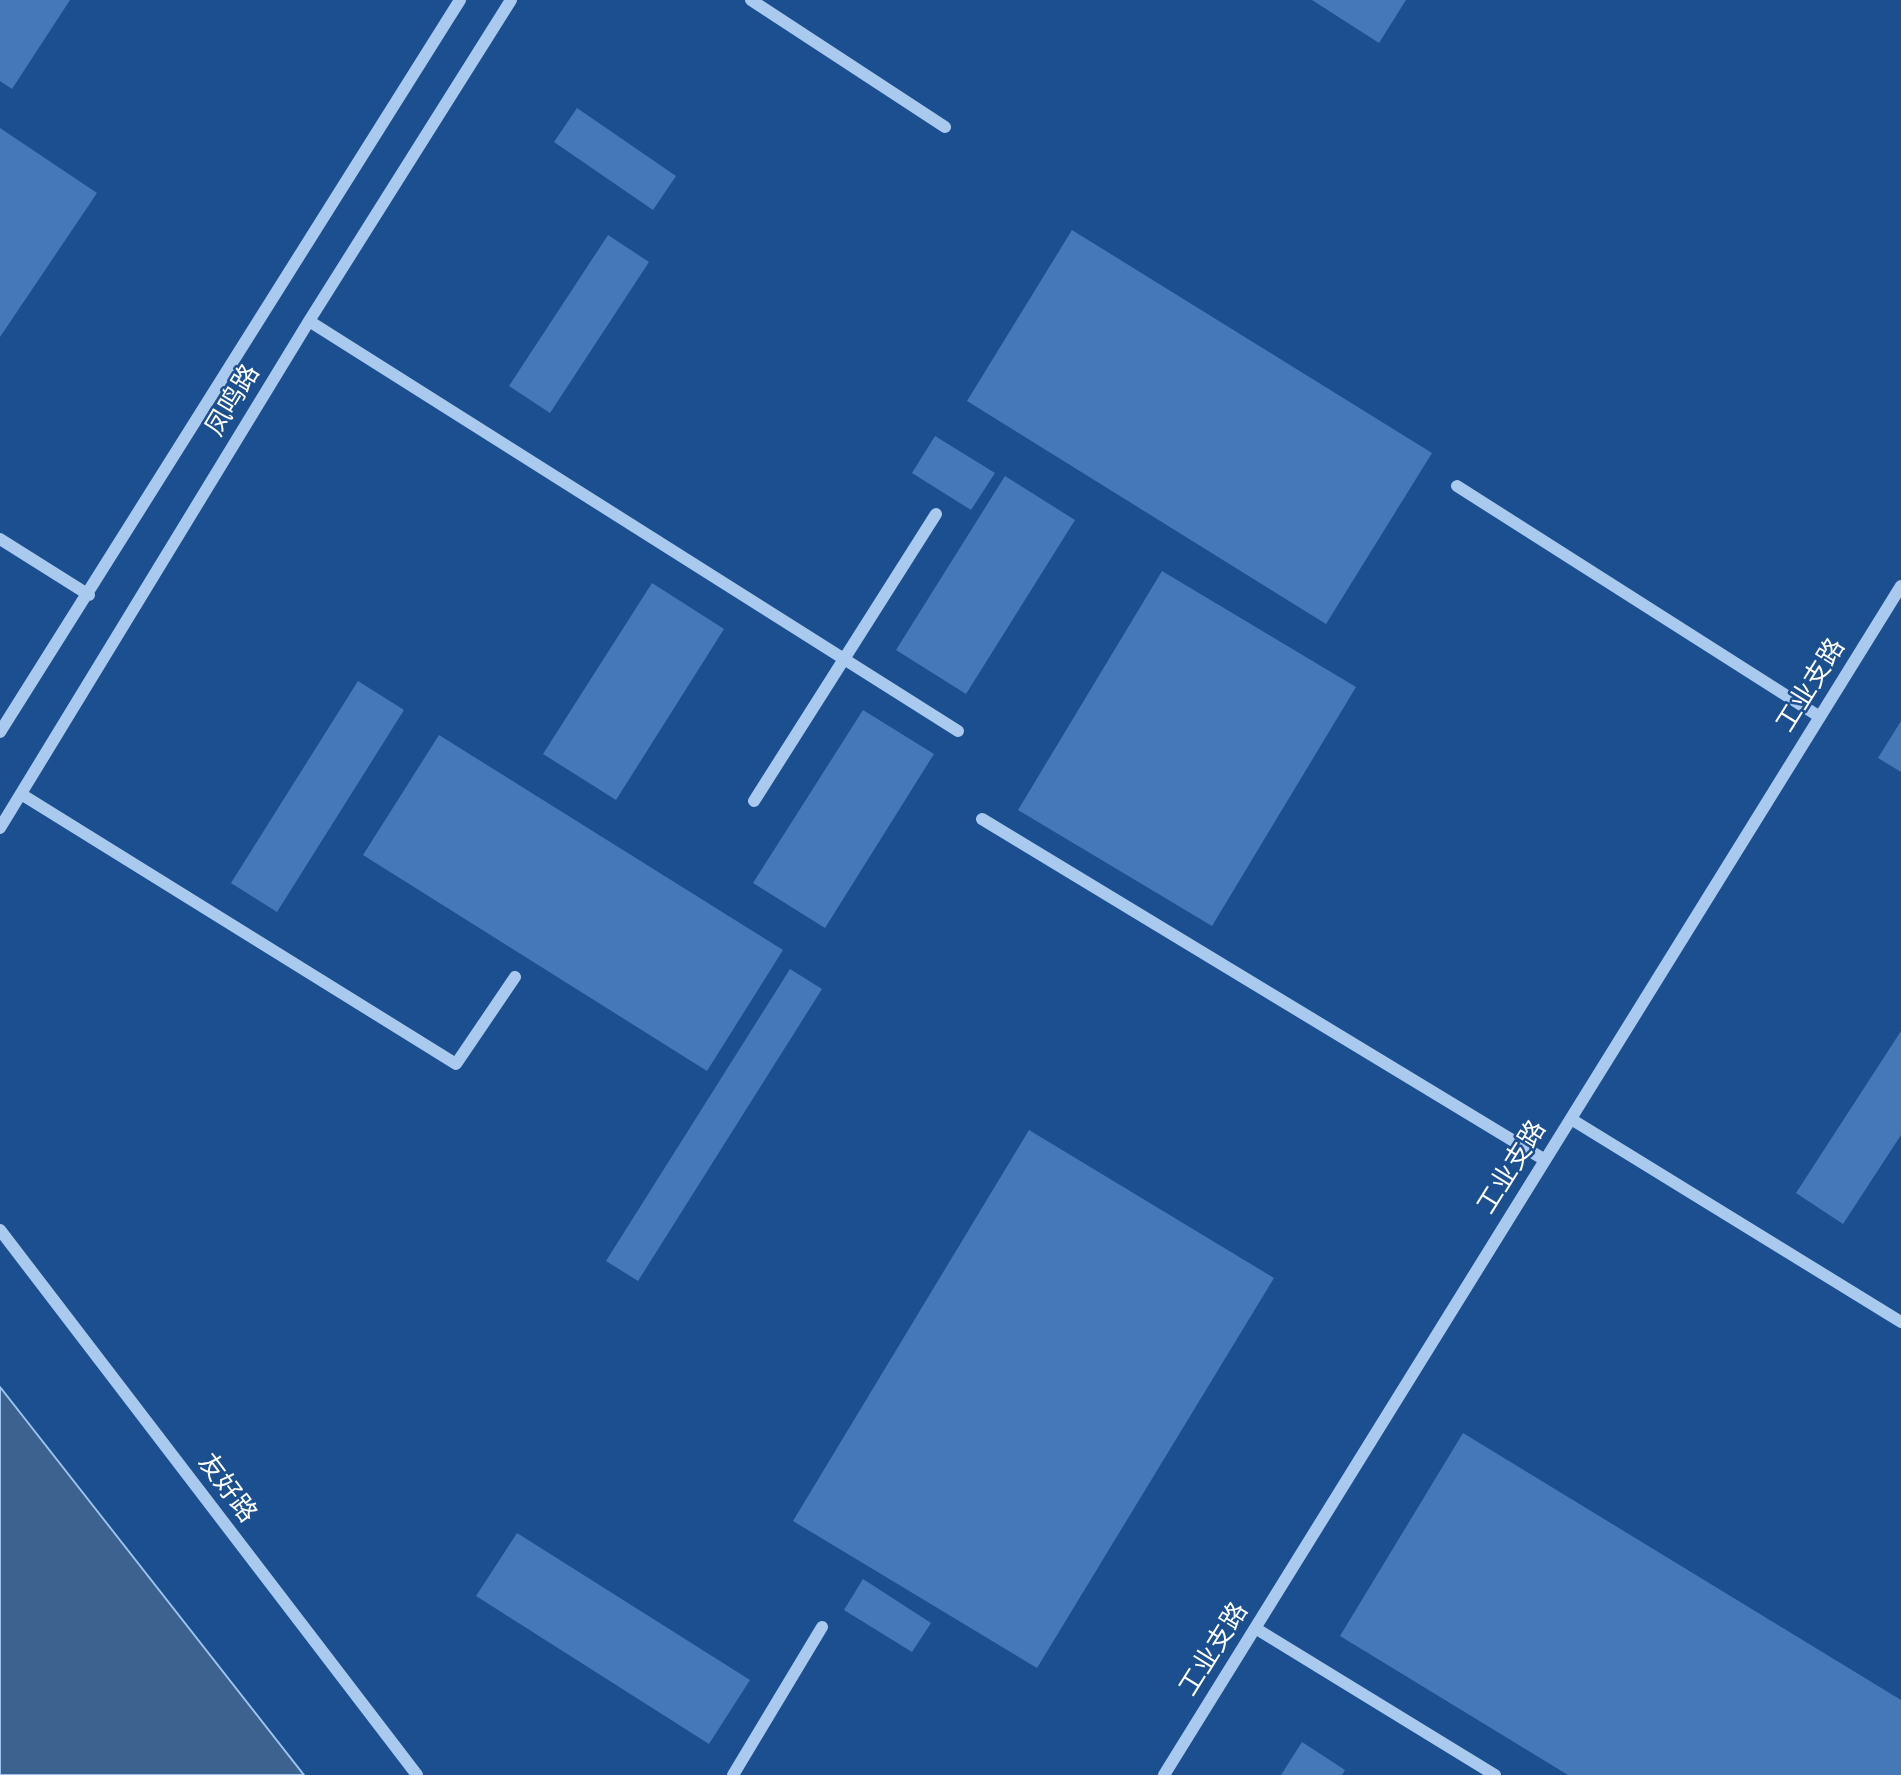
<!DOCTYPE html>
<meta charset="utf-8">
<style>
body{margin:0}
canvas{display:block;background:#1b4f8f}
</style>
<canvas width="1901" height="1775"></canvas>
<script>
const g = document.querySelector('canvas').getContext('2d');
g.lineJoin = 'round';
function paint(path, color) {
  g.fillStyle = color;
  g.fill(path, 'evenodd');
}
function trace(path, color, width, dash) {
  g.strokeStyle = color;
  g.lineWidth = width;
  g.lineCap = dash ? 'butt' : 'round';
  g.setLineDash(dash || []);
  g.stroke(path);
}
function label(font, color, halo, rows, align = 'center') {
  g.font = font + ' "Titillium Web","Noto Sans SC",sans-serif';
  g.lineWidth = 5;
  g.setLineDash([]);
  g.textBaseline = 'middle';
  g.strokeStyle = halo;
  g.fillStyle = color;
  for (const [text, x, y, turn = 0] of rows) {
    g.save();
    g.translate(x, y);
    g.rotate((+turn || 0) * Math.PI / 180);
    g.textAlign = isNaN(turn) ? turn : align;
    if (halo) g.strokeText(text, 0, 0);
    g.fillText(text, 0, 0);
    g.restore();
  }
}
const water = new Path2D(`
 M0,1387L304,1775H0Z`);
const building = new Path2D(`
 M0,0H70L12,89L0,81Z
 M1312,0H1406L1379,43Z
 M577,108L676,176L653,210L554,142Z
 M0,128L97,193L0,337Z
 M1072,230L1432,453L1326,624L967,401Z
 M608,235L649,262L550,413L509,386Z
 M935,436L995,473L971,510L912,473Z
 M1005,476L1075,520L966,694L896,650Z
 M1162,571L1356,687L1212,926L1018,810Z
 M652,583L724,629L616,800L543,754Z
 M358,681L404,710L277,912L231,883Z
 M863,710L934,754L825,928L753,883Z
 M1901,721V772L1878,758Z
 M439,735L783,950L707,1071L363,855Z
 M790,969L822,989L638,1281L606,1261Z
 M1901,1031V1135L1843,1224L1796,1193Z
 M1029,1130L1274,1278L1037,1668L793,1521Z
 M1463,1433L1901,1700V1775H1568L1340,1636Z
 M517,1533L750,1680L709,1744L476,1596Z
 M863,1579L931,1623L912,1652L844,1610Z
 M1302,1742L1345,1770L1342,1775H1281Z`);
const minor = new Path2D(`
 M751,0L945,127
 M309,321L958,731
 M1457,486L1820,717
 M0,539L89,595
 M0,732L460,0
 M21,794L456,1064L515,977
 M754,801L936,514
 M982,819L1545,1160
 M0,828L309,321L511,0
 M1571,1119L1901,1322
 M0,1230L417,1775
 M1255,1628L1495,1775
 M733,1775L822,1627
 M1164,1775L1901,586`);
const streetNames = [
 ["凤鸣路",234,401,-59],
 ["工业支路",1812,686,-58],
 ["工业支路",1513,1168,-58],
 ["友好路",226,1489,53],
 ["工业支路",1215,1650,-58]
];
paint(water, '#3c6290');
trace(water, '#9cc4f0', 2);
paint(building, '#4478b7');
trace(minor, '#a9c9ee', 12);
label('26px', '#fff', '#1b4f8f', streetNames);
</script>
